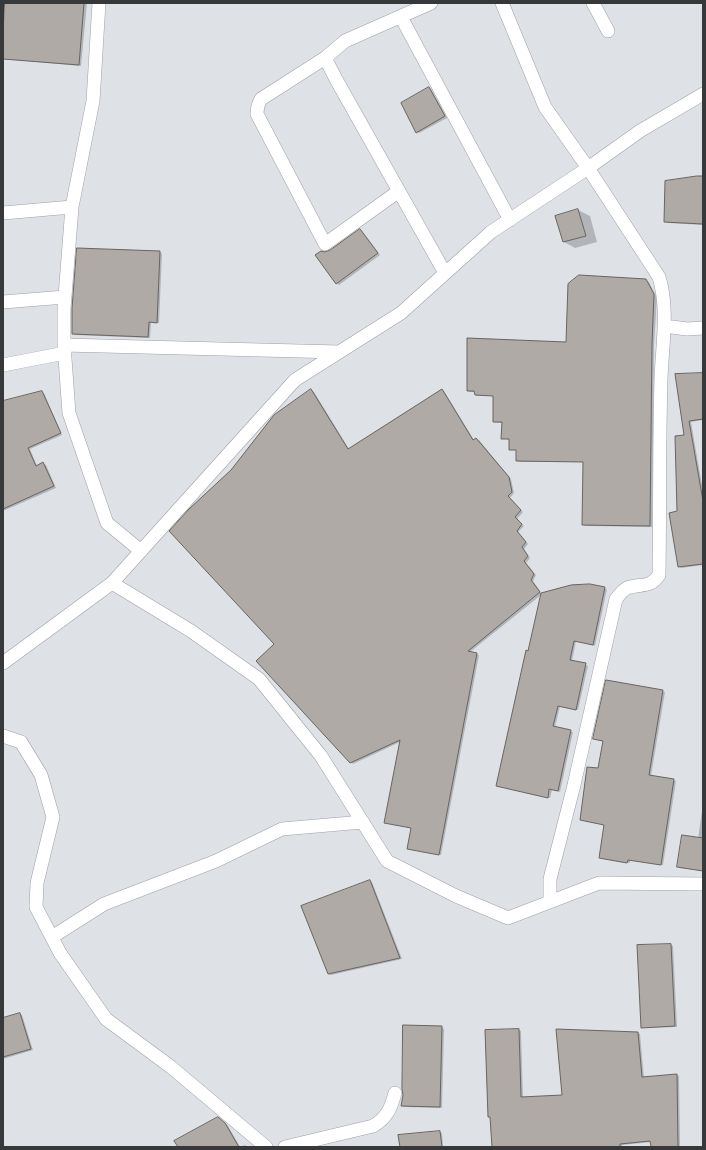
<!DOCTYPE html>
<style>
body{margin:0}
#map{position:relative;width:706px;height:1150px;overflow:hidden;background:#dee1e6;font-family:Overpass,sans-serif}
canvas{display:block}
.frame{position:absolute;inset:0;border:4px solid #37383a;pointer-events:none}
</style>
<div id="map">
<canvas width="706" height="1150"></canvas>
<div class="frame"></div>
</div>
<script>
const g = document.querySelector('canvas').getContext('2d');
g.lineJoin = 'round';
function paint(path, color) {
  g.fillStyle = color;
  g.fill(path, 'evenodd');
}
function trace(path, color, width, dash) {
  g.strokeStyle = color;
  g.lineWidth = width;
  g.lineCap = dash ? 'butt' : 'round';
  g.setLineDash(dash || []);
  g.stroke(path);
}
const shadow = new Path2D(`
 M6,3H87L81,66L3,59V42Z
 M429,88L431,89L447,118L419,133L417,132Z
 M703,177V225L668,223L665,221Z
 M578,210L590,216L597,242L575,248L564,242L556,216Z
 M360,230L362,231L380,255L339,285L336,283L325,253L330,251Z
 M160,252L162,254L159,323H151L150,338L75,335L73,333Z
 M646,280L649,282L657,298L654,345L652,527L585,526L583,524L584,462H520L517,460V450L510,449V440L502,438L503,423L494,422V396H478L476,395V392H470L468,391L567,343Z
 M677,374H703V420L691,422L703,491V565L681,568L679,566L678,512L685,436Z
 M311,390L314,392L349,449L442,390L444,391L474,440L476,439L479,440L511,479L514,493L510,498L523,512L517,519L524,526L518,532L528,544L524,549L530,558L526,563L536,575L533,581L542,594L590,585L607,589L595,646L576,641L572,661L588,666L578,710L560,706L555,727L573,732L560,792L552,790L550,798L498,786L541,595L470,652L479,655L441,855L408,848L412,828L400,742L353,764L257,661L275,644L232,471Z
 M41,392L44,393L62,435L30,449L37,466L43,463L46,465L56,488L3,511V402Z
 M607,681L665,692L651,776L676,781L663,865L630,860V863L603,859L600,857L605,825L581,820L599,769L604,742L594,739Z
 M703,804V871L680,868L678,867L698,839Z
 M370,881L372,882L402,959L331,975L328,974Z
 M671,945L673,946L677,1027L644,1028L642,1027Z
 M20,1014L22,1015L33,1050L3,1059V1019Z
 M441,1027L444,1029L442,1108L405,1107L402,1106Z
 M519,1030L521,1031L523,1098L563,1096L638,1033L640,1034L644,1078L677,1075L679,1076L680,1147H652L651,1142L622,1145V1147H493L492,1118L489,1116Z
 M220,1119L228,1126L240,1147H179Z
 M439,1132L442,1133L443,1147H401Z
 M245,1145L248,1147H240Z`);
const building = new Path2D(`
 M5,3H84L79,65L3,59V31Z
 M429,87L445,116L416,133L401,103Z
 M697,176H703V224L664,222L665,181Z
 M578,209L586,236L563,242L555,216Z
 M360,229L378,253L336,284L315,255L321,251L325,252L330,250Z
 M77,248L160,251L157,323L149,322L148,337L72,334V309Z
 M579,275L646,279L654,294L652,343L650,526L582,525L583,462L516,461V450H509V439H501L502,422H493V396L475,395L474,391H467V338L566,342L568,284Z
 M703,373V419L689,421L703,501V564L678,567L669,513L677,511L675,436L684,435L675,374Z
 M311,389L348,449L442,389L473,440L476,438L509,477L512,492L508,496L521,510L515,517L522,524L517,531L526,542L522,547L528,556L524,561L534,574L531,580L540,592L468,651L477,653L439,855L407,849L411,828L384,823L400,740L350,763L256,661L274,644L169,531L189,509L231,470L274,415Z
 M42,391L61,433L28,448L36,466L43,462L54,486L3,509V401Z
 M590,584L605,587L593,645L574,641L570,660L586,663L576,710L558,706L553,726L571,730L558,791L549,789L548,798L496,786L526,650L528,651L541,593L571,585Z
 M606,680L663,690L649,775L674,779L661,865L628,860L627,863L599,858L604,825L580,820L587,767L598,768L603,741L593,739Z
 M682,835L703,838V871L677,867Z
 M370,880L400,958L328,974L301,906Z
 M671,944L675,1026L641,1028L637,945Z
 M20,1013L31,1049L3,1057V1018Z
 M403,1025L442,1026L440,1107L401,1106L403,1095L402,1089Z
 M519,1029L521,1097L562,1095L556,1029L638,1032L642,1077L677,1074L678,1147H651L650,1141L620,1144V1147H492L490,1117H488L485,1030Z
 M218,1117L225,1123L239,1147H178L174,1141Z
 M440,1131L442,1147H400L398,1135Z`);
const minor = new Path2D(`
 M99,3L93,101L72,207L64,309V345L69,413L107,523L141,551
 M431,3L345,41L325,58L337,81L445,273
 M502,3L545,107L588,168L659,277C669,310 662,346 661,380C659,445 660,510 659,575C650,589 640,583 627,588C623,590 619,595 616,599L574,785L550,879V901
 M593,3L608,31
 M401,17L510,220
 M325,58L261,99C258,104 257,108 257,114L325,244L399,191
 M703,94L640,131L588,168L491,232L401,313L295,380L112,583L191,631L259,679L321,756L387,861L456,896L508,918L599,883L703,884
 M3,213L72,207
 M3,302L65,297
 M664,326L687,329L703,328
 M64,345L339,352
 M3,365L65,353
 M3,663L112,583
 M3,736L21,742L41,775L53,817L37,883L36,907L60,953L106,1019L171,1067L266,1147
 M52,937L104,904L216,861L282,829L363,822
 M285,1147L373,1126C387,1118 391,1108 395,1093`);
paint(shadow, '#0003');
paint(building, '#afaaa6');
trace(building, '#686460', 1);
trace(minor, '#9da0a5', 14);
trace(minor, '#fff', 13);
</script>
